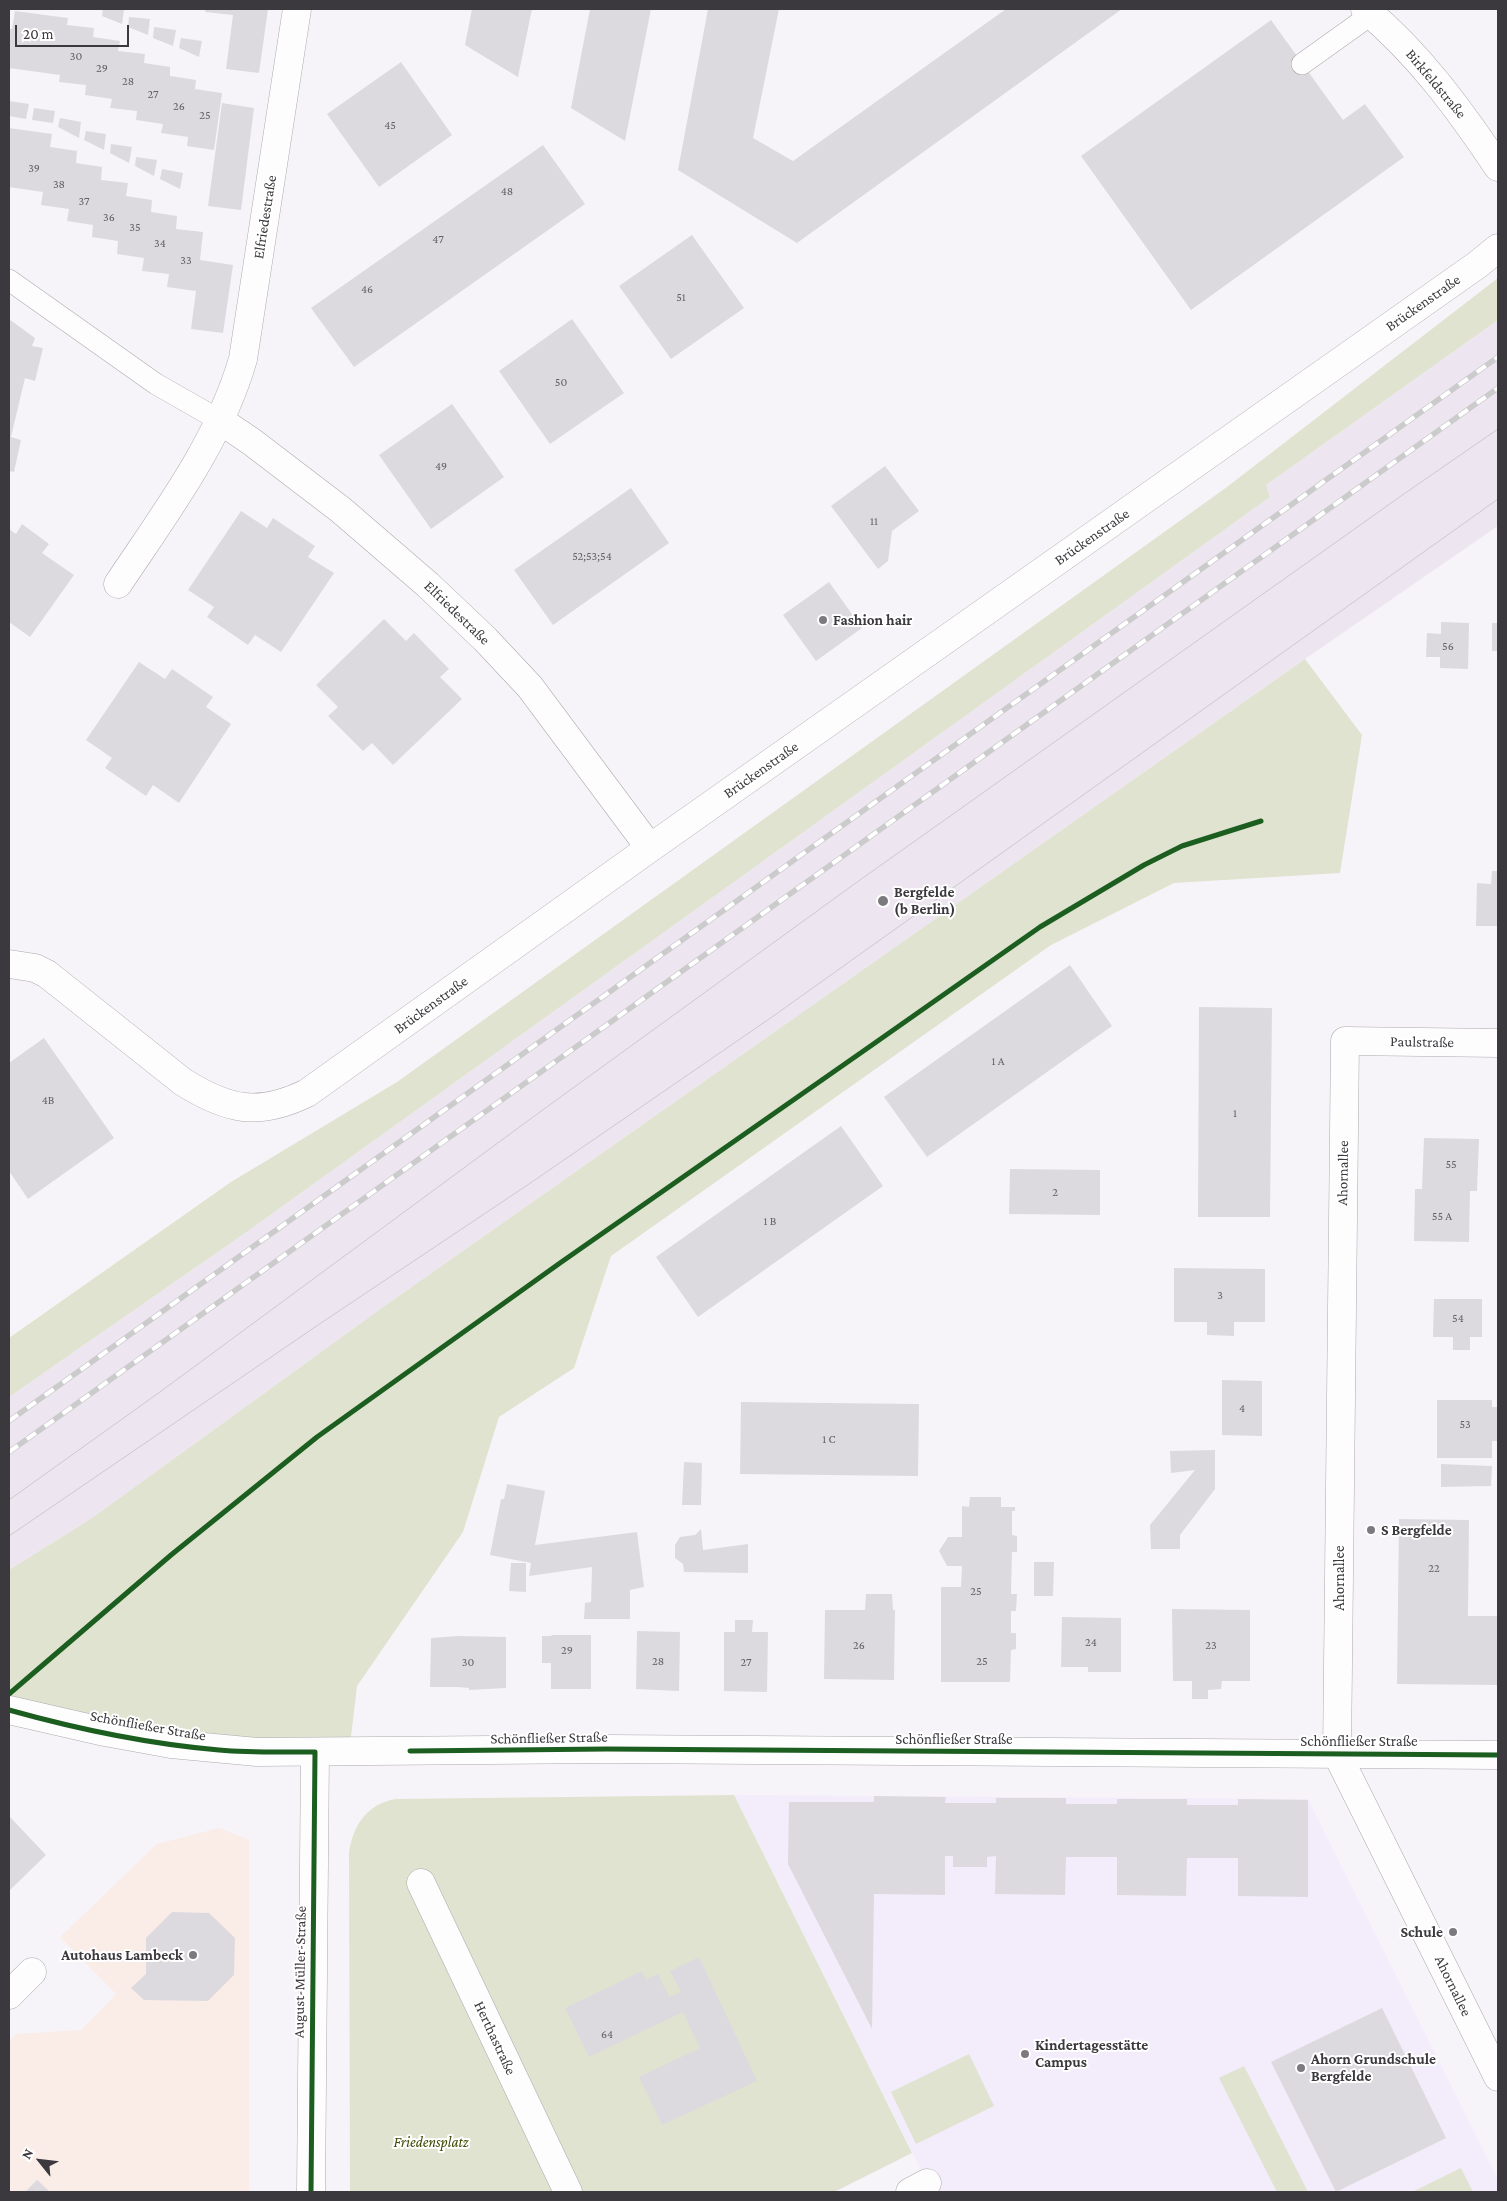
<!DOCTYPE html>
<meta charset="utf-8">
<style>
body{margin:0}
#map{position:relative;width:1507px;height:2201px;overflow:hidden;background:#f7f4f9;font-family:"Crimson Pro",serif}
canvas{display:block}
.frame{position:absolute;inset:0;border:10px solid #3b393d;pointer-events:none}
.north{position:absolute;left:15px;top:2136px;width:50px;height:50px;-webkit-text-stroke:4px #fff;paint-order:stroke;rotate:299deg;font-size:14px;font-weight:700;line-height:20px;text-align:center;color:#3b393d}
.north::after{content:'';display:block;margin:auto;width:18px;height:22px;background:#3b393d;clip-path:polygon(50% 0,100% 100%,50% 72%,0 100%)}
.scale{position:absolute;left:15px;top:25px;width:114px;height:22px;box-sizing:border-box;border:2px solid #3b393d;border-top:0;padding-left:6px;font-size:15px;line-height:18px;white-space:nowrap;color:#3b393d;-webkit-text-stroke:4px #fff;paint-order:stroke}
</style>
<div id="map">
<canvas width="1507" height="2201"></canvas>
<div class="frame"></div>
<div class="north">N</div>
<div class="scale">20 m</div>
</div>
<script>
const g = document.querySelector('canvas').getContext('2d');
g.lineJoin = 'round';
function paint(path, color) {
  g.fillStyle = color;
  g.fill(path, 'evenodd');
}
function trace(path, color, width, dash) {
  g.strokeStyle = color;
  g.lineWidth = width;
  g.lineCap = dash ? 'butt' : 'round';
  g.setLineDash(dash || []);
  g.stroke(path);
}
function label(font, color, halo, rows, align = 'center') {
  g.font = font + ' "Crimson Pro",serif';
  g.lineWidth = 4;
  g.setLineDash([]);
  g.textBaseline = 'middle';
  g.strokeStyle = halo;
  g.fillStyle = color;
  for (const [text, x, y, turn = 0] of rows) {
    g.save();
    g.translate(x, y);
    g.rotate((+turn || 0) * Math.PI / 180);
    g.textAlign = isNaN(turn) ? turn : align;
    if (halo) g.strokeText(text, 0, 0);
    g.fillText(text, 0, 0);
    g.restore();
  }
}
const commercial = new Path2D(`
 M219,1828L249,1840V2192H9V2042L17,2034L81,2030L116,1994L60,1937L157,1844Z`);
const built = new Path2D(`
 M1498,320V526L1305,659L386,1305L92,1518L9,1570V1397L248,1231L1270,497L1266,485Z`);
const education = new Path2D(`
 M734,1795L1308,1799L1498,2180V2192H932Z`);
const green = new Path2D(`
 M1498,278V320L1266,485L1270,497L248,1231L9,1397V1338L231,1182L397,1082L1227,487Z
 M1305,659L1362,735L1340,873L1174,883L1051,945L611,1256L574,1368L499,1417L463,1532L357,1686L350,1745L258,1744L33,1709L9,1695V1570L92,1518L386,1305Z
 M734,1795L912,2153L834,2192H350L349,1853C353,1825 367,1804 396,1799Z
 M969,2054L994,2106L916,2144L891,2092Z
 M1244,2066L1308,2192H1277L1219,2078Z
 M1461,2168L1473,2192H1412Z`);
const building = new Path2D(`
 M103,9H124L122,24L102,16Z
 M206,9H268L259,73L226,69L233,15L205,12Z
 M472,9H532L518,77L465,45Z
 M590,9H651L625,141L571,108Z
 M708,9H779L753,138L793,161L1006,9H1122L797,243L678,170Z
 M15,11L68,18L67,25L94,28L93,37L120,41L118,51L145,54L144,63L170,67V76L196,80L195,89L222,93L214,150L187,146L188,137L161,133L163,124L136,120L137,111L110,108L112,99L85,95L86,85L59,82L60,75L9,68V29H12Z
 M129,17L150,19L148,35L128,27Z
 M1271,20L1343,120L1365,104L1404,157L1191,310L1081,156Z
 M154,27L176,30L173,46L153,38Z
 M181,38L202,41L199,57L179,48Z
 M401,62L452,135L379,187L327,114Z
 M9,101L29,104L26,119L9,116Z
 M222,103L254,108L241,210L208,206Z
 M34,108L55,111L53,123L32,120Z
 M60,118L81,122L79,138L58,127Z
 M9,128L52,134L50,147L77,151L76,163L102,167L101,180L128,183L126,196L152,200L151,212L177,216L176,229L203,232L200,260L233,265L223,333L191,329L196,291L167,287L169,274L142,271L144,258L117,254L118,241L92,237L93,225L67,221L69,209L41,205L43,192L9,187Z
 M86,131L106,134L104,150L84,140Z
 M111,144L132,147L129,163L110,153Z
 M543,145L585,204L354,367L311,308Z
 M136,157L157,160L154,176L135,166Z
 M162,169L183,173L180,189L160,179Z
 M692,235L744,308L671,359L619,286Z
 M9,319L35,338L32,346L43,348L35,381L25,378L11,437L21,440L14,472L9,471Z
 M572,319L624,393L550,444L499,371Z
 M452,404L504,477L431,529L379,455Z
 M885,466L919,511L892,531L888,561L878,569L831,506Z
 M631,488L669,543L553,625L514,570Z
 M241,511L267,528L273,518L315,546L308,557L334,573L281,652L255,635L248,645L207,617L214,607L188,590Z
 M22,524L49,544L42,553L74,575L30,637L9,622V529L16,534Z
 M829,582L862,628L816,661L783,615Z
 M384,619L406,641L414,633L449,669L440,677L462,699L393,765L372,743L363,751L328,716L338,707L316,685Z
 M1441,622L1469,623L1468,669L1440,668V657H1426L1427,633L1441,634Z
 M1492,623H1498V651H1492Z
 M139,662L165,679L172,669L213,697L206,707L231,724L179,803L153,785L146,796L105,768L112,758L86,740Z
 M1492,871H1498V926H1476L1477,883L1491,884Z
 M1070,965L1112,1026L927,1157L884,1097Z
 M1199,1007L1272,1008L1270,1217H1198Z
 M44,1038L114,1138L28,1199L9,1171V1063Z
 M841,1126L883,1186L698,1317L656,1257Z
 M1424,1138L1479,1139L1477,1191H1470L1469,1242L1414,1241L1415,1189H1422Z
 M1010,1169L1100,1170V1215L1009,1214Z
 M1174,1268L1265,1269V1322H1234V1336L1207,1335V1322H1174Z
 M1434,1299H1482V1337H1470V1350H1453V1337H1433Z
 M1222,1380L1262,1381V1436L1222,1435Z
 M1437,1400H1492V1407H1498V1441H1492V1458H1437Z
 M741,1402L919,1404L918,1476L740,1474Z
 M1215,1450V1489L1180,1535V1549H1151L1150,1525L1195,1470L1171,1473L1170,1451Z
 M684,1462L702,1463L701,1505H682Z
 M1441,1464L1492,1466L1491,1486L1441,1487Z
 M507,1484L545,1491L535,1545L637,1532L644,1587L630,1590V1619H584L585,1603L591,1602L592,1567L529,1576L531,1563L490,1555L501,1499H504Z
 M970,1497H1001V1507H1015V1511H1012V1535L1017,1536V1552H1012L1011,1594H1017L1016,1611H1011V1633H1016V1649L1011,1650L1010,1682H941V1587H961L962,1566H947L939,1551L948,1537H962V1506L969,1507Z
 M1399,1519L1469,1520L1468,1616H1498V1685L1397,1684Z
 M701,1529L703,1550L748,1544V1573L684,1572L683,1564L675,1558V1545L680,1537L695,1535Z
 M1034,1562H1054L1053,1596H1034Z
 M511,1563H526V1592L509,1591Z
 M866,1594H892L893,1610H895L894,1680L824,1679L825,1610H865Z
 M1172,1609L1250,1610V1681H1222L1221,1689L1208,1690V1699H1192V1681H1173Z
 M1062,1617L1121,1618V1672H1088V1667H1061Z
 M735,1620H753L752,1632H768L767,1692L724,1691V1632H735Z
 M637,1631L680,1632L679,1691L636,1689Z
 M552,1635H591V1689H551V1663H542V1636H551Z
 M458,1636L506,1637V1688L469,1690V1688L457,1687H430L431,1638Z
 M874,1796L946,1797L945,1803H996V1798H1066V1804H1117V1799H1187V1805H1238V1799L1308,1800V1897L1238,1896V1858H1187L1186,1896L1117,1895V1857H1066L1065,1895L995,1894L996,1856L987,1857V1867H953V1856H945V1895L874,1894L872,2029L788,1864L789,1802H874Z
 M10,1817L46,1855L9,1891V1818Z
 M172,1912L209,1913L235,1938L234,1975L208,2001L144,2000L131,1988L146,1974V1938Z
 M699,1957L757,2081L662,2125L639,2077L700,2048L683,2012L589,2057L565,2008L642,1971L646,1980L658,1974L669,1997L681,1992L670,1971Z
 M1382,2008L1446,2138L1336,2192L1271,2062Z
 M37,2180L50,2192H25Z`);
const service = new Path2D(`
 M1302,64L1372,14
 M9,280L156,384L221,421`);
const minor = new Path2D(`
 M1365,9C1419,54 1459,109 1498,167
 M221,421L252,442L341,510L428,585L485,639L530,687L650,848
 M118,584C166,512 219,442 243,359L297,9
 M9,964L35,968L47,974L183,1082C228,1110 258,1117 307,1093L650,848L1477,265L1498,248
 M1498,1043L1345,1041L1337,1754L1498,2077
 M421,1883L568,2192
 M9,1995L32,1972
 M910,2192L927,2183`);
const secondary = new Path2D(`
 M311,2192L315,1752`);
const primary = new Path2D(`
 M9,1710L105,1732L171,1744L257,1752L607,1749L1498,1755`);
const tram = new Path2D(`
 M9,1500L164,1389L533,1117L853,885L1401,496L1498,429
 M9,1536L321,1323L529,1184L772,1017L1498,499`);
const rail = new Path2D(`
 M9,1421L1498,357
 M9,1452L1498,388`);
const cycleway = new Path2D(`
 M9,1694L171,1555L317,1437L560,1263L872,1045L1040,927L1144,865L1182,846L1261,821
 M9,1710C77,1729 149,1744 219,1750C251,1753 283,1752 315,1752L311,2192
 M410,1751L607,1749L1498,1755`);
const markers = [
 [823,620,5,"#7d7a7f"],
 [883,901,6,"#7d7a7f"],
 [1371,1530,5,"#7d7a7f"],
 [1453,1932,5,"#7d7a7f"],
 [193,1955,5,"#7d7a7f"],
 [1025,2054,5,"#7d7a7f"],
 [1301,2068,5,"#7d7a7f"]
];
const numberNames = [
 ["30",76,56],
 ["29",102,68],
 ["28",128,81],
 ["27",153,94],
 ["26",179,106],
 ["25",205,115],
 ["45",390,125],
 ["39",34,168],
 ["38",59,184],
 ["48",507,191],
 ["37",84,201],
 ["36",109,217],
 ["35",135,227],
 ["47",438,239],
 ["34",160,243],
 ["33",186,260],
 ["46",367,289],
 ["51",681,297],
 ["50",561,382],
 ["49",441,466],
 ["11",874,521],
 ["52;53;54",592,556],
 ["56",1448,646],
 ["1 A",998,1061],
 ["4B",48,1100],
 ["1",1235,1113],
 ["55",1451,1164],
 ["2",1055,1192],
 ["55 A",1442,1216],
 ["1 B",770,1221],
 ["3",1220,1295],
 ["54",1458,1318],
 ["4",1242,1408],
 ["53",1465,1424],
 ["1 C",829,1439],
 ["22",1434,1568],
 ["25",976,1591],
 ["24",1091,1642],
 ["26",859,1645],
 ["23",1211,1645],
 ["29",567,1650],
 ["28",658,1661],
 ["25",982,1661],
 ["30",468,1662],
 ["27",746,1662],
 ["64",607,2034]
];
const streetNames = [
 ["Birkfeldstraße",1436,84,50],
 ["Elfriedestraße",265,217,-81],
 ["Brückenstraße",1423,303,-35],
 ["Brückenstraße",1092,537,-35],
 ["Elfriedestraße",457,613,44],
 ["Brückenstraße",761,770,-35],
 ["Brückenstraße",431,1005,-36],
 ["Paulstraße",1422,1042,1],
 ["Ahornallee",1343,1173,-89],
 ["Ahornallee",1339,1578,-90],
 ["Schönfließer Straße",148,1726,10],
 ["Schönfließer Straße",549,1738,-1],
 ["Schönfließer Straße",954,1739],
 ["Schönfließer Straße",1359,1741],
 ["August-Müller-Straße",300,1972,-89],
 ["Ahornallee",1453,1986,64],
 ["Herthastraße",495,2038,65]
];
const poiNames = [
 ["Fashion hair",833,620],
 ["Bergfelde",894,892],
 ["(b Berlin)",894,909],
 ["S Bergfelde",1381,1530],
 ["Schule",1443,1932,"right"],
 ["Autohaus Lambeck",183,1955,"right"],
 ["Kindertagesstätte",1035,2045],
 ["Campus",1035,2062],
 ["Ahorn Grundschule",1311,2059],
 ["Bergfelde",1311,2076]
];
const parkNames = [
 ["Friedensplatz",431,2142]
];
paint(commercial, '#faece7');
paint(built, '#ede6f1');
paint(education, '#f3ecfa');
paint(green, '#e0e3cf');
paint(building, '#dddadf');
trace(service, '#aca9ad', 22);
trace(minor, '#aca9ad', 29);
trace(secondary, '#aca9ad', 29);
trace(primary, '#aca9ad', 29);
trace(service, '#fefdfe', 21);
trace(minor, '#fefdfe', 28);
trace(secondary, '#fefdfe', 28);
trace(primary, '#fefdfe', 28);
trace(tram, '#cccbcc', 1);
trace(rail, '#cccbcc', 5.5);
trace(rail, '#fff', 4, [11]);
trace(cycleway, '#1b5e20', 5);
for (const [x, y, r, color] of markers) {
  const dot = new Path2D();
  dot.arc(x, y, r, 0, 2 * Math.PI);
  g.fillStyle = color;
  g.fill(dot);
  trace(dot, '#fff', 2);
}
label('12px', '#646166', null, numberNames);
label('15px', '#3b393d', '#fff', streetNames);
label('bold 15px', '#3b393d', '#fff', poiNames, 'left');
label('italic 15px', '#414904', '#fff', parkNames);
</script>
